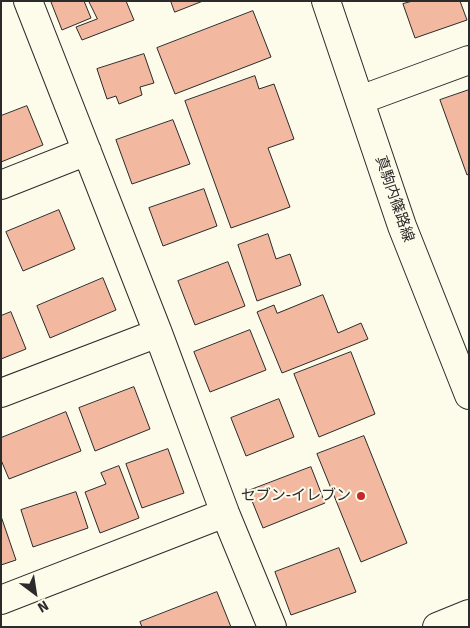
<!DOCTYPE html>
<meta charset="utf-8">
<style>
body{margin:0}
#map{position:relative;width:470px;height:628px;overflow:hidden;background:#fdfbea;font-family:Signika,sans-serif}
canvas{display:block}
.frame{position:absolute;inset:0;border:2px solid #2b2b2b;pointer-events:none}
.north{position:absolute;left:10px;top:568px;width:50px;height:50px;-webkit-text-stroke:4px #fdfbea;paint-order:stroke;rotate:149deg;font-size:14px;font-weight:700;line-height:20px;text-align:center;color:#2b2b2b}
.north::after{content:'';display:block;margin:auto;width:18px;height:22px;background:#2b2b2b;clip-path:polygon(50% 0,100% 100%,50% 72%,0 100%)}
</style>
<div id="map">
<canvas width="470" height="628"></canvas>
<div class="frame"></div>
<div class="north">N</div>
</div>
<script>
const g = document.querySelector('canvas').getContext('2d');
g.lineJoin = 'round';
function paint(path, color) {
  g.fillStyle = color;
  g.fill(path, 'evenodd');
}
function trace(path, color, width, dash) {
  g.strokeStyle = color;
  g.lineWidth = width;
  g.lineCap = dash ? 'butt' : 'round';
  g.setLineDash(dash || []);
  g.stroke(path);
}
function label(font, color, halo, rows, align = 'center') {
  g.font = font + ' Signika,"Noto Sans JP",sans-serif';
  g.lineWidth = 4;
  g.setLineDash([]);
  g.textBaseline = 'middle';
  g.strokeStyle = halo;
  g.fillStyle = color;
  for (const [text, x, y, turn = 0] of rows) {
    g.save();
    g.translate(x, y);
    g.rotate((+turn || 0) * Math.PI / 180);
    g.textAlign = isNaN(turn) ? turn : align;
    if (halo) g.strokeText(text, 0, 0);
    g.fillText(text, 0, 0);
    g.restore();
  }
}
const building = new Path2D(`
 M84,1L91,18L62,30L51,2Z
 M89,1H126L134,20L82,40L76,27L97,19Z
 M171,1H203L175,12Z
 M413,1H460L467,20L415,38L403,4Z
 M253,11L271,57L175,94L157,48Z
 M144,54L154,83L140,87L142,95L119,104L116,96L107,99L97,69Z
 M255,76L259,89L274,84L294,139L268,148L290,207L231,228L185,101Z
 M469,90V174L467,175L440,100Z
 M27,106L43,145L1,162V116Z
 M173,120L190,164L132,184L116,140Z
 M204,189L217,226L163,246L149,208Z
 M59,210L75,249L23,271L6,232Z
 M268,234L276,259L290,254L301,285L257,301L238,245Z
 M228,262L245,306L195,325L178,281Z
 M103,278L116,310L50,338L37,306Z
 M323,295L338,333L361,323L368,339L282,373L257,312L274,305L277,313Z
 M11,312L26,349L1,359V316Z
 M250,330L266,370L210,392L194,352Z
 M351,352L375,414L319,437L294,374Z
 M134,387L150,429L95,451L79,408Z
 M279,399L294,437L246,456L231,418Z
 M66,412L81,451L9,479L1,460V438Z
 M364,436L407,543L361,562L317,454Z
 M168,449L184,493L142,508L126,464Z
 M119,466L139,518L100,533L85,492L106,484L101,473Z
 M311,467L325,503L263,528L248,491Z
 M76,492L88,528L33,547L21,510Z
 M2,519L16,560L1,565V520Z
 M339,548L356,592L291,615L275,572Z
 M217,592L231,627H142L140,622Z`);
const street = new Path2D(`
 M28,1L158,333L225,513L272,627
 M360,100L469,60
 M1,185L87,151
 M1,393L158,333
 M1,600L225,513`);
const secondary = new Path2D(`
 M437,627L469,614`);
const primary = new Path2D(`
 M326,1L402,226L469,395`);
const markers = [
 [361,496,5,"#c62828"]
];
const streetNames = [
 ["真駒内篠路線",394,199,71]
];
const poiNames = [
 ["セブン-イレブン",351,496]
];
paint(building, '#f2b8a0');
trace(building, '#2b2b2b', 1);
trace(street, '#2b2b2b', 30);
trace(secondary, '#2b2b2b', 30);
trace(primary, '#2b2b2b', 30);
trace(street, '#fdfbea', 28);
trace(secondary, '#fdfbea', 28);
trace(primary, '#fdfbea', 28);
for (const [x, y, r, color] of markers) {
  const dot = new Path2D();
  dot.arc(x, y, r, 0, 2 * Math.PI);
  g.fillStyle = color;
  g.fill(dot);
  trace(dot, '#fdfbea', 2);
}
label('15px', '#2b2b2b', '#fdfbea', streetNames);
label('15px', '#2b2b2b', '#fdfbea', poiNames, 'right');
</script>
